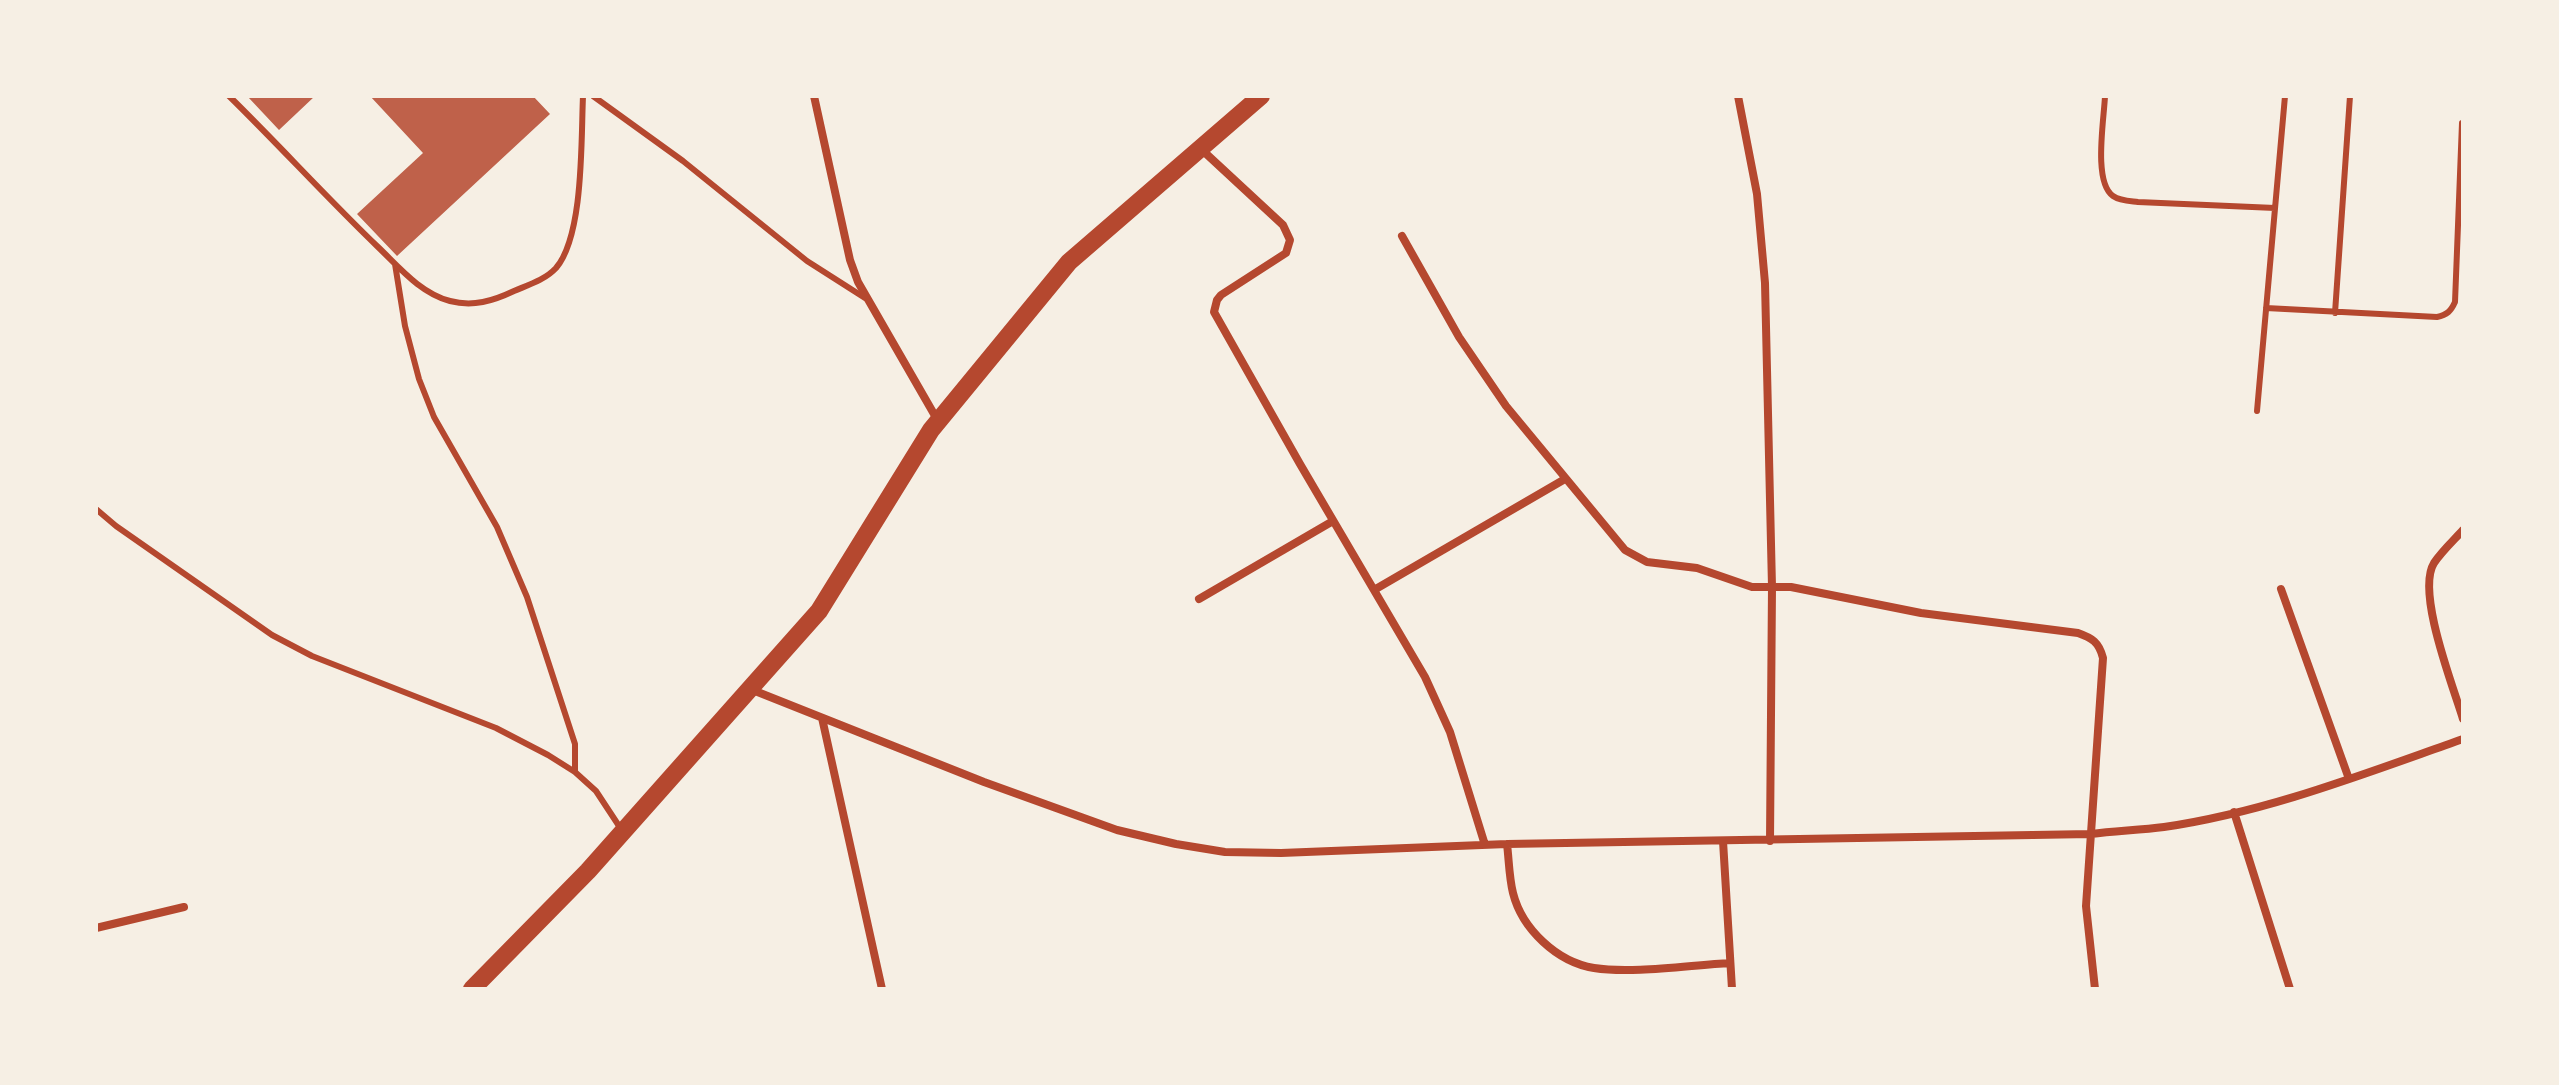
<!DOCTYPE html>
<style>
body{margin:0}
#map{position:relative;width:2559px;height:1085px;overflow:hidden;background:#f6efe4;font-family:Montserrat,sans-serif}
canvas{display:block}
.frame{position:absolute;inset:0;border:98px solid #f6efe4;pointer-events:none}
</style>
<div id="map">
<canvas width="2559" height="1085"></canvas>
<div class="frame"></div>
</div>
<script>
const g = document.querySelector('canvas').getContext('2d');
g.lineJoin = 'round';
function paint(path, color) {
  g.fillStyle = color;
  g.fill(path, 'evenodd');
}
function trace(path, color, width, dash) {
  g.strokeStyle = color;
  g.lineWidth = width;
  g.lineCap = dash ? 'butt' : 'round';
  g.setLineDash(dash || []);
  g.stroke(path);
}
const building = new Path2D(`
 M250,96H315L279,130L248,97Z
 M370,96H533L550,114L397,256L357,214L423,153Z`);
const service = new Path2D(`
 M229,96C279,145 327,198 378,247C399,267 420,293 450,301C473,307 493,301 514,291C528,285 545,280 556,268C584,235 581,139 583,96
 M593,96L683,161L807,261L865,298
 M2105,96C2104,120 2093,182 2113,196C2120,201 2130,201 2138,202L2275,208
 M395,264L405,326L419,379L434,417L497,527L527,597L575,744V772
 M2266,308L2437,317C2447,315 2451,311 2455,302L2462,123
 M2335,313L2350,96
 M2257,411L2285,96
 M96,509L116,526L272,635L312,656L496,728L548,755L575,772L596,791L621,829`);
const minor = new Path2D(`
 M814,96L850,260L858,282L938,421
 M1738,96L1757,194L1765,283L1772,587L1770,841
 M1201,149L1283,225L1290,240L1286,253L1221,295L1217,300L1214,312L1300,464L1425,677L1450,732L1485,845
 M1402,236L1459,337L1506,406L1625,550L1647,562L1697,568L1752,587H1791L1921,613L2078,633C2092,638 2099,642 2103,658L2086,906L2095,989
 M2463,530C2454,540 2442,551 2434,563C2416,592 2453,686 2463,719
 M2281,589L2349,779
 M1374,590L1565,479
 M1199,599L1333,521
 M750,689L984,782L1117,830L1176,844L1225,852L1281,853L1507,844L2091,834C2116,831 2140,830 2164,827C2267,812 2366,773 2463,739
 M822,718L882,989
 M2234,812L2290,989
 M1723,841L1732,989
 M1507,844C1509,860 1509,877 1513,893C1522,929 1557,962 1594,968C1632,974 1690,965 1730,963
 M96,928L184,907`);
const primary = new Path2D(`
 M472,989L588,871L819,611L931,430L1069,262L1261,96`);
paint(building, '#bf614a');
trace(service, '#b5482f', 6);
trace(minor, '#b5482f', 8);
trace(primary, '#b5482f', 18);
</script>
